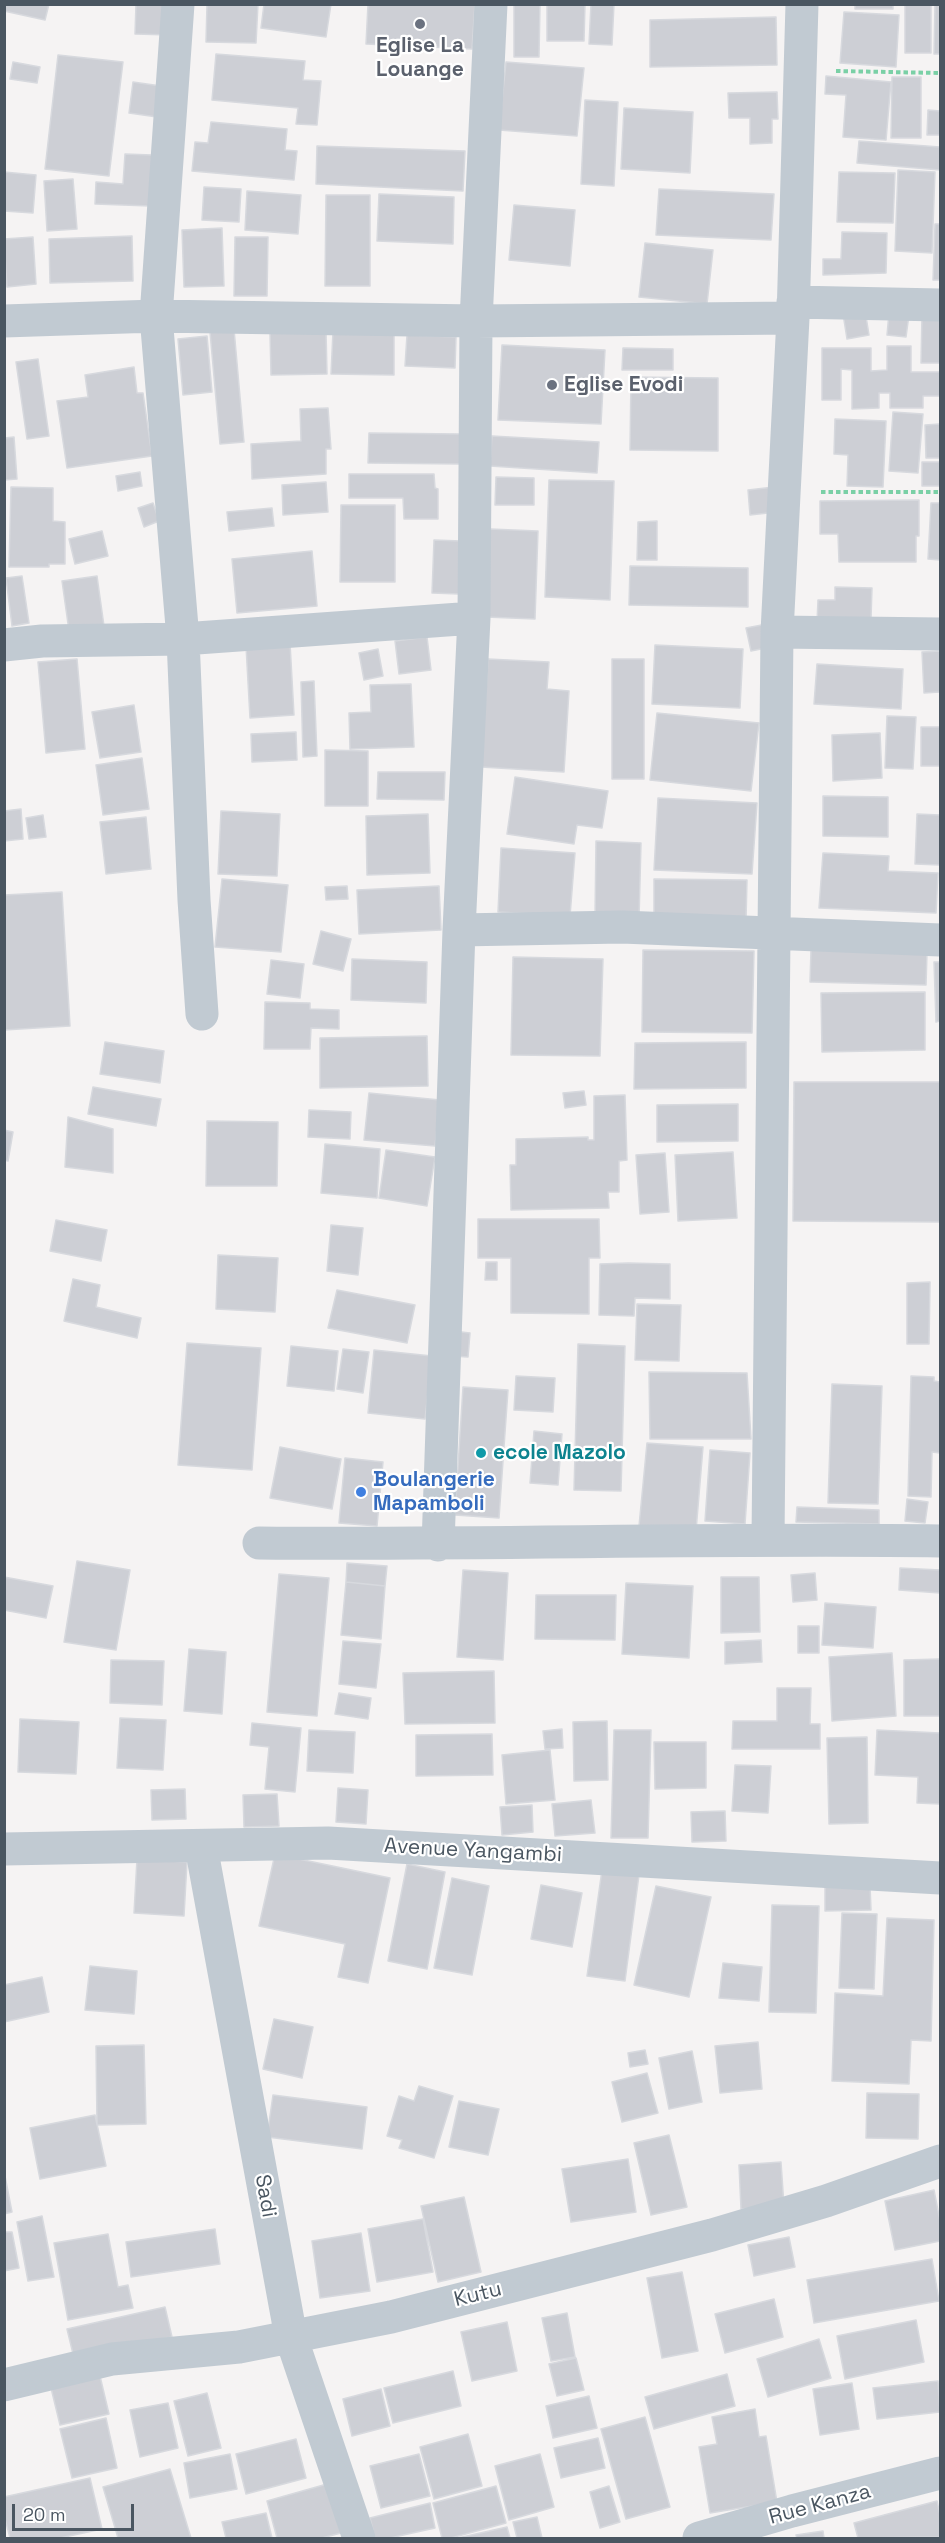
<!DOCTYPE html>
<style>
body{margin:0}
#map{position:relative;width:945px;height:2543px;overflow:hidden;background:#f5f3f3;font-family:"Space Grotesk",sans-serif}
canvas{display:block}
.frame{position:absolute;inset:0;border:6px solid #4a5661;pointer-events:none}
.scale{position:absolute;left:12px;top:2504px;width:122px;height:27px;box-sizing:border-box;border:3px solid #4a5661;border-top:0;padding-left:8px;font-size:18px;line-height:21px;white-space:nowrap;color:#4a5661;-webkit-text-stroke:4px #fff;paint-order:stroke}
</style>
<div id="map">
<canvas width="945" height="2543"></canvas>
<div class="frame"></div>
<div class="scale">20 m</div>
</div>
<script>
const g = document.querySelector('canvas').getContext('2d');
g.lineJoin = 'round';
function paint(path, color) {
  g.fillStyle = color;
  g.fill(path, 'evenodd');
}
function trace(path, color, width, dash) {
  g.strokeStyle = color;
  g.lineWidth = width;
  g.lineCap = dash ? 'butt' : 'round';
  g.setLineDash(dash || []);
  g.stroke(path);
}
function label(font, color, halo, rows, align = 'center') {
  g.font = font + ' "Space Grotesk",sans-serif';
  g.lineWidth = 4.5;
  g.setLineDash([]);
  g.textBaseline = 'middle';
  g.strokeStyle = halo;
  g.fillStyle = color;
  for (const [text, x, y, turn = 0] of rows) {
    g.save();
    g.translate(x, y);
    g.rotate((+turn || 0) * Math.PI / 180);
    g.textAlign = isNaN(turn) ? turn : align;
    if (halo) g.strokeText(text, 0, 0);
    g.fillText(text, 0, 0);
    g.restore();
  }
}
const building = new Path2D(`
 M4,4H49L45,20L4,11Z
 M136,4H171L170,35L135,34Z
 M207,4H258L256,43L206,42Z
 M264,4H331L326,37L261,28Z
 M368,4H475L472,49L366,44Z
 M514,4H540L539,57H514Z
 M547,4H585L584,41H547Z
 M591,4H614L612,45L589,44Z
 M855,4H893V9H855Z
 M905,4H931V53H905Z
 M935,4H940V54H934Z
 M844,12L899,15L896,67L840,63Z
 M776,17L777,65L650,67V20Z
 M216,54L305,61L303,80L321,81L317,125L296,124L298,108L212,100Z
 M58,55L123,62L109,176L45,169Z
 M13,62L40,67L37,83L10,79Z
 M506,62L584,68L577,136L499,130Z
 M826,76L891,82L886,140L843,137L846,95L825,94Z
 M892,77H921V138H891Z
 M133,82L161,86L157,117L129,113Z
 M777,92L778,119H772V143L750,144V118H729L728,93Z
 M585,100L618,102L614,186L581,184Z
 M624,108L693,112L690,173L621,169Z
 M928,110L940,111V135H927Z
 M211,122L287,129L285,150L297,151L294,180L192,171L195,142L208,143Z
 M859,141L940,147V170L857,163Z
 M317,146L465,151L463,191L316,184Z
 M125,154L152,155L150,206L95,204L96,182L123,184Z
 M898,170L935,172L932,253L895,251Z
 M4,172L36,175L33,213L4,211Z
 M839,172L895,173L893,223L837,222Z
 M73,179L77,229L47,231L44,181Z
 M204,187L241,189L239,222L202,220Z
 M659,189L774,194L771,240L656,235Z
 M247,191L301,195L298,234L245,230Z
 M379,194L454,197L453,244L377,241Z
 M326,195H370V286H325Z
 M514,205L575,210L570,266L509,260Z
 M935,224H940V280H933Z
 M222,228L224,286L184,287L182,230Z
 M842,232L887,233L886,273L823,275V259H841Z
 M132,236L133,281L50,283L49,239Z
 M33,237L36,284L7,287L4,239Z
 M235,237H268L267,296H234Z
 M645,243L713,250L707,304L639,297Z
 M865,310L869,335L847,339L843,314Z
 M889,313L909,315L906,337L887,335Z
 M922,314H940V363H921Z
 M234,329L244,442L220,444L210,332Z
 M326,331L327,374L271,375L270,333Z
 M333,331L394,332V375L331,374Z
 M407,335L456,337L455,368L405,366Z
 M207,336L212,392L183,395L178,339Z
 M502,345L605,350L601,424L498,420Z
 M887,346H911V372H940V396H923V408H890V393H879V408L852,409V370L841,369V400H822V348H871V371L887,370Z
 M623,348L673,349V370H622Z
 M38,359L49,436L27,439L16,362Z
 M134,367L137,393H143L152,456L67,468L57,401L88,397L85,375Z
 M631,377L718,378V451L630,450Z
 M328,408L331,449H326V474L252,479L251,444L301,441L300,409Z
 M893,412L923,414L918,473L889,471Z
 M835,419L886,421L883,487L847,486L848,455L834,454Z
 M940,424V458H926L925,425Z
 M369,433L460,434V464L368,463Z
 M492,436L599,442L597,473L490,466Z
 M14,437L17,479L4,480V438Z
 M922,462H940V486H922Z
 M140,472L142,486L118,491L116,476Z
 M349,474H434L435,488L438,489V519H404L403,498H349Z
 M496,477L534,478V505H495Z
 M549,480L614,481L610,600L545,597Z
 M326,482L328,512L283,515L282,485Z
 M11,487L53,488V521L65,522V564H49V567H9Z
 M774,487L777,512L750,515L748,490Z
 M919,500V536H916V562H839L838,534H820V501Z
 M153,503L159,521L144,527L138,508Z
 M931,503H940V560L928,559Z
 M341,505H395V582H340Z
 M272,508L274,526L229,531L227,512Z
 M657,521V560H637L638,522Z
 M490,529L538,531L535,619L486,617Z
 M102,531L108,556L75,564L69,539Z
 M434,540L461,541L459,594L432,593Z
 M312,551L317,606L237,613L232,559Z
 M630,566L748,568V607L629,605Z
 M22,576L29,623L12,626L6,578Z
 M97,576L104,626L69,631L62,581Z
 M835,587L872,588L871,619L817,622L818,600H835Z
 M767,624L771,647L751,651L746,628Z
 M427,637L431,670L399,674L395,641Z
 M290,643L294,715L250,718L246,646Z
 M655,645L743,649L740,708L652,704Z
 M378,649L383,676L364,680L359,653Z
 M940,651V692L924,693L922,652Z
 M77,659L85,749L46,753L38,662Z
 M488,659L549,662L547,689L569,691L564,772L481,767Z
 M612,659H644V779H612Z
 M817,664L903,669L901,709L814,704Z
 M314,681L317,756L303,757L301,682Z
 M411,684L414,747L350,749L349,713L371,712L370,685Z
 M134,705L141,752L100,758L92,712Z
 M657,713L759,723L751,791L650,780Z
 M887,716L916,717L913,769L885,768Z
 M921,727H940V766H921Z
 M296,732L297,760L252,762L251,734Z
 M880,733L882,778L833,781L832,735Z
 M325,750L368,751V806H325Z
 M142,758L149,809L103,815L96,765Z
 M378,772H445L444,800L377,799Z
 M515,777L608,791L602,828L577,825L574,844L507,834Z
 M823,796L888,797V837L823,836Z
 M658,798L757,803L752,874L654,870Z
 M21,809L23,839L4,841V811Z
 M221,811L280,814L277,876L218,874Z
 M428,814L430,873L367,875L366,816Z
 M917,814L940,815V865L915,864Z
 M43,815L46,837L29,839L26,818Z
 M146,817L151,869L106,874L100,822Z
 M596,841L641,843L639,919L595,918Z
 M501,848L575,853L570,916L498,912Z
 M823,853L889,856L888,871L938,873L936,913L819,908Z
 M222,879L288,885L281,952L215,947Z
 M654,879L747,880L746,920L654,918Z
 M347,886L348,899L326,900L325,887Z
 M439,886L441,930L359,934L357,890Z
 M62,892L70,1026L4,1030V895Z
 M321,931L351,939L343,971L313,964Z
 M643,950L754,951L752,1033L642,1032Z
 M811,950L927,953L926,985L810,982Z
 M513,957L603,959L600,1056L511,1055Z
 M352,959L427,962L426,1003L351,1000Z
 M271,960L304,964L300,998L267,994Z
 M934,962H940V1021L936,1022Z
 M925,992V1050L822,1052L821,993Z
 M265,1002L310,1003V1009L339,1010V1029L311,1028L310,1049H264Z
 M427,1036L428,1086L320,1088V1038Z
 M105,1042L164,1051L160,1083L100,1074Z
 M746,1042V1088L634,1089L635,1043Z
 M794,1082H940V1222L793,1221Z
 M93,1087L161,1099L156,1126L88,1114Z
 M584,1091L586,1105L565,1108L563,1093Z
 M369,1093L440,1100L435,1146L364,1140Z
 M625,1095L627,1160L619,1161V1192H608L609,1208L511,1210L510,1165H516V1139L588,1137V1140H594V1096Z
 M738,1104V1141L657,1142V1105Z
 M309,1110L351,1112L350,1139L308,1137Z
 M68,1117L113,1129V1173L65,1167Z
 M207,1121L278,1122L277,1186H206Z
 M4,1130L13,1132L8,1161L4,1160Z
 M325,1144L380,1149L377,1198L321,1193Z
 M386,1150L435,1157L427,1206L379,1198Z
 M733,1152L737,1218L678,1221L675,1155Z
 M665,1153L669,1212L640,1214L636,1155Z
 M478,1219H599L600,1258H589V1314L511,1313V1258H478Z
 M56,1220L107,1230L101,1261L50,1251Z
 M331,1225L363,1228L358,1275L327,1271Z
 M218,1255L278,1258L275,1312L216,1309Z
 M486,1262H497V1280H485Z
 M628,1263L670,1264V1299L635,1298L634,1316L599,1315L600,1264Z
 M73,1279L100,1285L96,1307L141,1318L137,1338L64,1321Z
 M930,1282L929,1344H907V1283Z
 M337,1290L415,1305L407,1343L328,1328Z
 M637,1304L681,1305L679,1361L635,1360Z
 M453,1331L470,1333L468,1357L452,1356Z
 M187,1343L261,1348L252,1470L178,1465Z
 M578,1344L625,1346L621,1491L574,1490Z
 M291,1346L338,1351L334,1391L287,1386Z
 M343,1349L369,1352L363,1393L337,1389Z
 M374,1350L432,1356L425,1419L368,1413Z
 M649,1372L747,1373L751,1439H650Z
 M516,1376L555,1378L553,1412L514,1410Z
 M911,1376L934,1377V1381L940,1382V1453L932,1452L931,1497L908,1496Z
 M832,1384L882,1386L878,1504L828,1503Z
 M463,1387L508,1390L499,1518L455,1515Z
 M534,1431L562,1434L558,1485L530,1483Z
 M647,1443L703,1447L696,1531L639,1526Z
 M280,1447L341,1459L332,1509L270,1498Z
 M710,1450L750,1453L745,1524L705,1521Z
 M345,1458L383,1462L377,1526L339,1523Z
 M907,1499L928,1502L925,1523L905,1521Z
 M797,1507L879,1510V1524L796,1522Z
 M77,1561L130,1570L116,1650L64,1642Z
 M347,1563L387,1566L385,1586L346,1582Z
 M900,1568L940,1570V1593L899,1590Z
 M463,1570L508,1573L503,1660L457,1657Z
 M815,1573L817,1600L793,1602L791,1575Z
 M279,1574L329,1578L317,1716L267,1712Z
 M4,1577L53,1586L46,1618L4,1610Z
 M721,1577H759L760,1632L721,1633Z
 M346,1582L385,1586L381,1639L341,1635Z
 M626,1583L693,1586L689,1658L622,1654Z
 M536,1595H616L615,1640L535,1639Z
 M825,1603L876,1607L873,1648L822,1645Z
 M798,1626H819V1653H798Z
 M761,1640L762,1662L725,1664V1642Z
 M343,1641L381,1644L376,1688L339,1684Z
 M189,1649L226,1652L222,1714L184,1711Z
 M892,1653L896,1716L832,1721L829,1657Z
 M940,1659V1716H904V1660Z
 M111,1660L164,1661L162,1705L110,1703Z
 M494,1671L495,1723L405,1724L403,1673Z
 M777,1688H811L810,1724H820V1749H732L733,1721H777Z
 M339,1693L371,1698L368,1719L335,1714Z
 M120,1718L166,1720L163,1770L117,1768Z
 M20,1719L79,1722L76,1774L18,1772Z
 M607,1721L608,1780L574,1781L573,1722Z
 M252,1723L301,1728L295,1792L265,1789L269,1747L250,1745Z
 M562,1729L563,1748L545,1749L543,1731Z
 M309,1730L355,1732L353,1773L307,1771Z
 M614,1730H651L648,1838H611Z
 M877,1730L940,1733V1804L917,1803L918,1777L875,1775Z
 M492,1734L493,1775L416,1776V1735Z
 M867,1737L868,1823L829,1824L827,1738Z
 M654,1742H706V1788L655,1789Z
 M550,1750L555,1800L506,1804L502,1755Z
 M735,1765L771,1766L768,1813L732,1811Z
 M338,1788L368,1790L366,1824L336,1822Z
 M185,1789L186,1819L152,1820L151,1790Z
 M277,1794L279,1826L244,1827L243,1795Z
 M591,1800L595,1833L555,1836L552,1804Z
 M532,1805L533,1832L502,1835L500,1807Z
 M725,1811L726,1841L692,1842L691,1812Z
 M275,1854L390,1878L368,1983L338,1977L345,1944L259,1926Z
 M137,1859L187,1862L184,1916L134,1913Z
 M407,1864L445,1872L427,1969L388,1961Z
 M602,1870L639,1875L625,1981L587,1976Z
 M452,1878L489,1886L472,1975L434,1968Z
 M541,1885L582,1893L572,1947L531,1939Z
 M825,1885H870L871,1910L825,1911Z
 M656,1886L711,1897L689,1997L634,1985Z
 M772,1905L819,1906L816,2013L769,2012Z
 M842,1913L877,1914L874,1989L839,1988Z
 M887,1918L934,1920L931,2041L911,2040L909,2084L832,2081L835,1993L883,1996Z
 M723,1963L762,1967L759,2001L719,1998Z
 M90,1966L137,1971L134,2014L85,2010Z
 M42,1977L49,2012L4,2022V1985Z
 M274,2019L313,2027L302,2078L263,2069Z
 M758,2042L762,2089L720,2093L715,2046Z
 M144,2045L146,2124L97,2125L96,2046Z
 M645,2050L648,2064L630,2067L628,2053Z
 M692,2051L702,2102L669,2109L659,2058Z
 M647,2073L658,2113L622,2122L612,2082Z
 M419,2086L453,2096L434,2158L399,2148L402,2140L387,2136L399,2096L414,2101Z
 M867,2093L919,2094L918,2139L866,2138Z
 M273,2095L367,2107L362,2149L267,2137Z
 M459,2101L499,2109L488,2155L449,2147Z
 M95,2115L106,2166L40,2179L30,2128Z
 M669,2135L687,2207L651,2215L634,2143Z
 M628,2159L636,2212L571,2222L562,2169Z
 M781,2162L784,2206L741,2209L739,2165Z
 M4,2171L12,2212L4,2214Z
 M934,2190L940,2221V2241L895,2250L885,2201Z
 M464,2197L481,2272L438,2282L421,2206Z
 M42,2216L54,2277L28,2281L17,2222Z
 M423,2219L433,2272L377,2282L368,2229Z
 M215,2229L220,2264L131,2277L126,2242Z
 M4,2232H12L19,2268L4,2271Z
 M361,2233L370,2291L320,2298L312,2241Z
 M108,2234L118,2287L128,2285L133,2308L68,2320L54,2243Z
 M789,2237L795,2267L754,2276L748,2245Z
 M932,2259L939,2301L814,2323L807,2280Z
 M682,2272L698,2351L662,2358L647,2278Z
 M774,2299L783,2337L725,2353L715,2314Z
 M165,2307L172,2337L74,2358L67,2329Z
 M567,2313L575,2357L551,2361L542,2318Z
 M916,2320L924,2362L845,2379L837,2336Z
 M507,2322L517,2371L472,2381L461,2332Z
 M819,2339L831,2378L768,2397L757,2359Z
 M576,2358L584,2390L557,2396L549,2364Z
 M453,2371L461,2406L393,2423L384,2388Z
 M727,2374L735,2406L654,2429L645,2397Z
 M100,2376L109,2414L60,2425L51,2388Z
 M938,2381L940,2412L877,2419L873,2388Z
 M852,2383L859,2429L820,2435L813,2389Z
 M381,2389L390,2426L352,2436L343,2399Z
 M207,2393L221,2448L188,2456L174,2401Z
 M589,2396L597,2428L553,2438L546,2406Z
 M168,2403L178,2448L140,2457L130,2410Z
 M755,2409L759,2437L766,2436L777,2502L710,2513L699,2447L717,2444L712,2417Z
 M645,2417L670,2507L626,2519L601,2429Z
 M106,2418L117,2468L72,2478L60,2429Z
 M468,2434L482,2486L434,2499L420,2447Z
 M598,2438L605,2468L561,2478L554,2448Z
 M296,2439L306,2478L246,2494L236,2454Z
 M230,2454L237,2489L190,2498L184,2463Z
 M419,2454L430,2496L381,2508L370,2466Z
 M540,2454L554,2507L509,2520L495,2466Z
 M170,2469L191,2538H118L103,2487Z
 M90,2478L102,2529L60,2538H10L4,2515V2497Z
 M327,2484L341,2533L322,2538H277L267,2501Z
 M496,2486L506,2523L451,2538H442L433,2503Z
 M609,2486L620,2522L600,2528L590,2492Z
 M937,2501L940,2515V2537L858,2538L854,2523Z
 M430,2503L435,2528L390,2538H375L370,2518Z
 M266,2513L272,2538H226L222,2522Z
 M537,2517L542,2538H517L513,2522Z
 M507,2527L510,2538H458Z
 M823,2531L824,2538H797L796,2535Z`);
const path = new Path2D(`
 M836,71L940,73
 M821,492H940`);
const minor = new Path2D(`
 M178,4L156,316L183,639L194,900L202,1014
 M793,302L940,305
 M4,321L156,316L476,321L793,318
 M777,632L940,634
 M4,645L42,641L183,639L474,618
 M459,930L622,927L940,940
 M768,1539L777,632L793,318L802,4
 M259,1543C486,1545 713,1538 940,1541
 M438,1545L459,930L474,618L476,321L491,4
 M201,1846L291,2337L359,2538
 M4,1849L328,1843L940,1878
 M4,2385L112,2359L239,2347L391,2317L712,2235L826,2201L940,2161
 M699,2538L792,2511L940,2473`);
const markers = [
 [420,24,6,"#6b7280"],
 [552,385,6,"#6b7280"],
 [481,1453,6,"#0f9aa8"],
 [361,1492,6,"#3f7fe0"]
];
const worshipNames = [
 ["Eglise La",420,46],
 ["Louange",420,70],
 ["Eglise Evodi",564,385,"left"]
];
const cultureNames = [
 ["ecole Mazolo",493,1453]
];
const shopNames = [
 ["Boulangerie",373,1480],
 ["Mapamboli",373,1504]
];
const streetNames = [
 ["Avenue Yangambi",473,1851,3],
 ["Sadi",265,2196,80],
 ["Kutu",478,2295,-14],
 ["Rue Kanza",820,2505,-15]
];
paint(building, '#cdcfd5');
trace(building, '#d7d9de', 1.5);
trace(path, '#7ad0a6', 4, [4.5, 3]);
trace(minor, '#c1cad2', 33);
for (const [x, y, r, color] of markers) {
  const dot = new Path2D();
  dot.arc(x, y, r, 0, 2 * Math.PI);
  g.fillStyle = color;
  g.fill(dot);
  trace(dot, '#fff', 2);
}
label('bold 21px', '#5b616d', '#fff', worshipNames);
label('bold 21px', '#0d838f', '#fff', cultureNames, 'left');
label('bold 21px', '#366cbe', '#fff', shopNames, 'left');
label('21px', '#4a5661', '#fff', streetNames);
</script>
